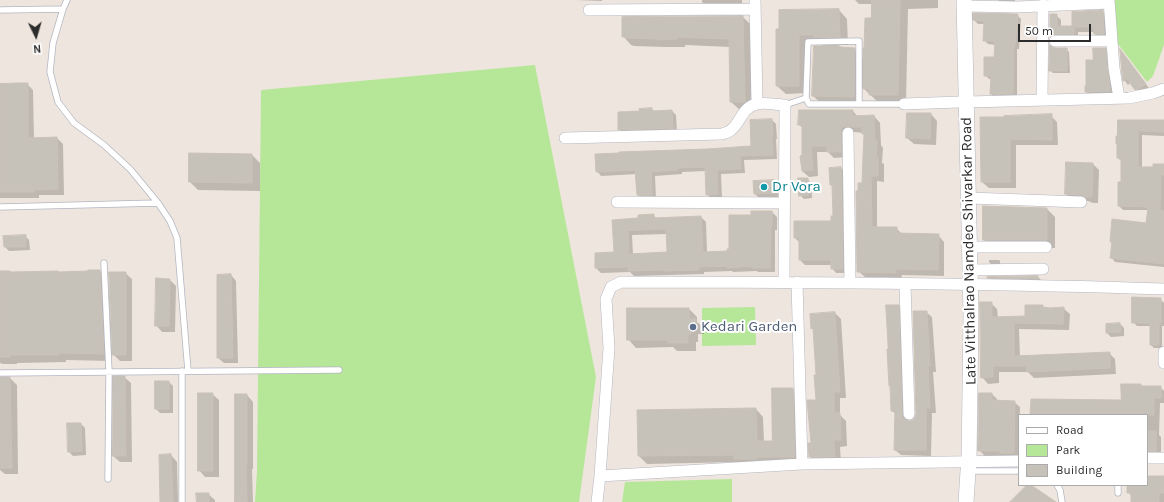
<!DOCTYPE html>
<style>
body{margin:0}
#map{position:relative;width:1164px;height:502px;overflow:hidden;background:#eee6de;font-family:Karla,sans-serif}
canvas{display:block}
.legend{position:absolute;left:1018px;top:414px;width:130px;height:72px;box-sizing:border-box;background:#fff;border:1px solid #ababab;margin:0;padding:5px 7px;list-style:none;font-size:12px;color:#2c2c2c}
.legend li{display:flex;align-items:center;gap:8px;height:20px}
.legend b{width:20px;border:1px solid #ababab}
.north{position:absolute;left:16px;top:16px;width:40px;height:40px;-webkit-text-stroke:3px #fff;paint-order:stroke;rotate:175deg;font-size:11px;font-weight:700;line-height:16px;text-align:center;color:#2c2c2c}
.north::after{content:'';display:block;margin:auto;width:14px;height:18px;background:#2c2c2c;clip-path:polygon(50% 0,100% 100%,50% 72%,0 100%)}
.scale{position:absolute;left:1018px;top:24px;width:73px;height:18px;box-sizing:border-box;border:2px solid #2c2c2c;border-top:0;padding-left:5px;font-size:12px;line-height:14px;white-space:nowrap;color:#2c2c2c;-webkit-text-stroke:3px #fff;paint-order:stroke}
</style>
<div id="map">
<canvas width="1164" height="502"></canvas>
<ul class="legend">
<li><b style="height:5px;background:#fff"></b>Road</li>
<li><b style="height:11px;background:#b6e798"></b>Park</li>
<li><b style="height:11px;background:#c6c1b9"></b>Building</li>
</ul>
<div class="north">N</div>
<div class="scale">50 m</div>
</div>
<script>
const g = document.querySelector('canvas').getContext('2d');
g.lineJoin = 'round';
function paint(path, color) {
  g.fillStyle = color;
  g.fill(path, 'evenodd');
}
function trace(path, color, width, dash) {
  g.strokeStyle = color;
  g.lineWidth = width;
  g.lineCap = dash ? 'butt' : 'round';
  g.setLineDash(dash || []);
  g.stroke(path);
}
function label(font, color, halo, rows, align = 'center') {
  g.font = font + ' Karla,sans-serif';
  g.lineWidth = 4;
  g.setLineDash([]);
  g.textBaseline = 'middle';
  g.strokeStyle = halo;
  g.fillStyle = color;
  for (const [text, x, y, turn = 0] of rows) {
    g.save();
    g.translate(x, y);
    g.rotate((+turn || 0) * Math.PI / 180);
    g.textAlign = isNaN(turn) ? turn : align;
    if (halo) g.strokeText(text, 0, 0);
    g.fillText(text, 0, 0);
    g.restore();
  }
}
const green = new Path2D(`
 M1112,0H1164V45L1153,76L1147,82L1115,40Z
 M535,65L596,377L579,502H255L257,471L261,90Z
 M755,307L756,345L702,346V308Z
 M732,479V502H622L625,482Z`);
const shadow = new Path2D(`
 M574,0H602V1L575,0Z
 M692,0H742V6H706L702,2V0Z
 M855,0H938V8L908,9L906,103L878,102L862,87V105L822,104L813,96L824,47L820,43H806L807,93L786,94L777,86V30L839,10L847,19L848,45H838L841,49H854L864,59L872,19L873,4H859Z
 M998,0H1015V4H1002Z
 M1102,11L1107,16L1109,39H1100L1095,34V32H1078V39L1055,41L1051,36L1056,15L1061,20V27H1073Z
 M1017,15L1021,19L1019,49H1017V97L995,98L991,94L992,79H989L985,75L995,58L996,45L988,44L984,40L985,24H978L974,20Z
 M743,17L751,25L753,110H740L731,102L730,47L685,45V47H665L634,46L631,45L623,36Z
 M1054,49H1066L1069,52L1070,73H1053L1050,70Z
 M1105,49L1109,53L1113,95L1090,96L1086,92L1094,61Z
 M1123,54L1149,88L1143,93H1140L1131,82L1128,85L1125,81L1122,67Z
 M0,84H27L33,90L34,139L57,138L63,144L64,195H39V198H0Z
 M652,109L655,112L672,111L676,115L677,132L623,133L619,129L641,112Z
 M853,111L858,117L874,116L880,123L881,145L883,148L882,163L884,164V182L877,181V228H896L903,235H938L944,242V276L902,275L901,278L865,277L858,271L859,192L863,184L865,137L863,133L855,132L847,133V157L834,158L828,152H817L818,176L809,177L802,171L803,128L799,125Z
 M931,114L937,121L936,145L914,144L907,138Z
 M1051,116L1057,122L1058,145H1016V188H989L982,182L981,118Z
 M772,120L776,124L777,139H776L777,159L744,160L745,173L721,174L722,198L712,199L707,194L706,171L682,172V174L655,176L656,199H642L638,195L637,174L601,176L597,171L707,150L752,147Z
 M1164,121V136L1142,135V168H1154L1164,165V267L1115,262L1111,257L1113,243L1111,241L1147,224L1148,210H1123L1119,206V183H1122V162L1118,158V145L1117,144V137Z
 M252,155L260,163V191L198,190L190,182Z
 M1093,164L1099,170L1098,203H1093L1088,201L1072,200L1066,194Z
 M841,168L846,173L847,273H836L832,268V265H805L800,260V243L795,238V222H832L834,217V187L831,185L830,169Z
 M807,179L811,183L812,198L804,199L800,195Z
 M773,181L777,185L778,197L759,198L755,194Z
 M1047,209L1055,217V248H992L984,240Z
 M772,212L777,217V230H775V272H758L757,271L733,272L732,271L704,272V274L634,276L630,272L601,273L596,268L615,253L613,221L639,219L653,215L657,219L701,217L706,222L707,253L728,252L752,216ZM667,234L668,253L633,255L632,235Z
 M25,236L29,240L30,250L9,251L5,247Z
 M989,260H999L1000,261V264H991L989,262Z
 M100,271L107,279L111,361L66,360V362L17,363V364H3L0,363V272L10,273L58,272L59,273Z
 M125,273L132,279V361H120L113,354Z
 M231,275L236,281L238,363H224L218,358Z
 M1038,277L1042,281H992L988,278Z
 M170,280L176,286L175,332H162L156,325Z
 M1160,299L1164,303V326H1162V348H1154L1151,345V326H1137L1133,322Z
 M991,303L997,309L998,318L1026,317L1042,306L1044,308H1063L1070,314L1069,330L1019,329L1020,357L1109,353L1115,359L1116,374L1034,378L1028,372H999V383L988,384L982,377Z
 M898,306L904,311L908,421H914L916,417L926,312L932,317L936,372H933L936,413H932L931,456L901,455L895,450L896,414L892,411L889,350Z
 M689,309L697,317V322L704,328V334H698V342H696V351H677L673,347L636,348L628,339Z
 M835,313L841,319L846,398H840V415L846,421L847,446L840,447L841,463H816L810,456L812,444L817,401V376L814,330L812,328Z
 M1120,324L1124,328V336L1111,337L1107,333Z
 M124,377L131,383L132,462H120L113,456Z
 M0,378H10L17,385L18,474H5L0,470Z
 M169,382L173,386V413H160L156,409Z
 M1141,385L1143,387H1160L1164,391V403H1160L1159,435L1161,437V456L1147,457V415H1031L1122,401Z
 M792,389L800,396L802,464L743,466L739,462L647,464L639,456L638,411L756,409L763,417L764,442H773Z
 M212,394L219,400V477H205L199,470Z
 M992,394L997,399V402H1014L1020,407L1019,458L985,456L979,450Z
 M247,395L253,402V469H252L253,502H237Z
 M68,424H81L85,428L86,455L73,456L69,452Z
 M171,455L177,462L178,502H161Z
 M1147,477H1164V502H1132V497L1128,492V485H1147Z
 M208,494L215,500V502H198Z`);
const building = new Path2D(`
 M872,0H900L898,95H869V89H863V48H864L865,18H871Z
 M839,9L840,37L814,38V35H799V86H776V29H779V10Z
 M1103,10L1104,34H1094L1093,27H1074V34H1055L1050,37V14H1057V26H1072V12Z
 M973,13L1018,14L1015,45H1014L1013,94H990L991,76H984V57H994L995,41H983L984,21L973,20Z
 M743,16L745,102H730L729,39L677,37V39L657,40V39L625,38V37H622V17Z
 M1050,45L1055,48H1067V71H1049Z
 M814,46H840V47L855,48L854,97L812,96Z
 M1093,48H1106L1110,91L1085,92V86H1086V60H1093Z
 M1120,49L1146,84L1138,89L1135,90L1127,79L1124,81H1123Z
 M17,83H28V138L57,137L58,189L34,190V192H0V84Z
 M652,108V111L672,110L673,128L618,130V112L640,111L639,109Z
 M799,110H853V116L874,115L875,140H877L876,157H878V176H871L872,227H897V233L939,234L938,270L896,269V273L857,272L856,191H858V183H862L863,157L864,134H862V127H852L848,126L841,127V152H827V146H811L813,170L802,171L800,156L802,155V125H798Z
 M907,113H931L930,139L906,138Z
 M1052,114V140L1010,139V182H981L980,117H1004V116Z
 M772,119L773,135H772L773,155L740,156L741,169L717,170L718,194L706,195L705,167L677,168L678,170L651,172L652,195H637L635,170L596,172L595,154L619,153V152L707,149L751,146L750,120Z
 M1118,120H1164V132L1138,131V167H1153V164H1164V175H1161L1160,210L1164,211V264L1110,258L1112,242H1110L1112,219L1146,223L1148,207L1118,206V182H1121V158H1117V144H1116V136H1117Z
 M189,153L252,154V183L189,182Z
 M1066,162L1093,163L1092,197H1086L1081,195L1065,194Z
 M841,167L843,269H831V260H799V238H794V221H831V216H833L832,185H830L829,168Z
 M798,178H808L809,195L799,196Z
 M774,180V193L754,194L753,181Z
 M983,206L1047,208V240H983Z
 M751,211H772V225H771L770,268H752V266L727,268V266L699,267V270L664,271V270L628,271V267L595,268V253L614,252L612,220L638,218V215L654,214V218L701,216L703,252L727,251V249H729V215H751ZM666,229L667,252L629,254L628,231Z
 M26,235V247H4L3,236Z
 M88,270H100L104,354L59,353V355H10V357H0V271H10V272L58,271V272L88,271Z
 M109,272H126V355H112Z
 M231,274L233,358H217V275Z
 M1038,276V279L987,278V277Z
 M156,278L170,279L169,326H155Z
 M1132,297L1161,298V323H1159V345H1150V323H1132Z
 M980,302H992V317L1025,316V305H1043V307L1050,308L1064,307L1063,324L1014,323V356L1110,352V368L1027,372L1026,366H993V377L981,378Z
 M886,305H899L902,414L903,418L909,421L913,420L915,417L916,414L913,311H927L930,366L928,367L930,408H926V450H894L895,411H891L890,386H889L887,349H888Z
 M627,308H689V319H696V326H690L691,334H688V343H668V340H627Z
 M835,312L840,392H834V413H840L841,440H834L835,457H809L808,443H811L807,400H816L814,375H816L813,328L811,329L810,314Z
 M1120,323L1121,332L1106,333V324Z
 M113,376H125L126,456H112Z
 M0,377H10L12,468H0Z
 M155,381H169V409H155Z
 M1121,384H1141V386H1161V398H1154V415H1030L1031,399L1121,400Z
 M772,388H793L795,457H757V459H734V455L638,456L637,410L756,408L757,441H772Z
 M198,393H213V471H198Z
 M979,393H992V400L1015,401L1014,453H1000V451H978Z
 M235,394H247V463H246L247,502H235Z
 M67,423H81L82,451L68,452Z
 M1147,431H1156V451H1147Z
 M171,454L173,502H160L159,455Z
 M1147,476H1164V493H1159V502H1131V493H1127V485H1147Z
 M1027,485H1031L1056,502H1010Z
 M196,493H209V502H197Z`);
const lane = new Path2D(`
 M67,0L63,9L53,43L50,72L58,102L74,123L104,145L130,169L158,203L170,221L177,238L188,371
 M0,10L63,9
 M806,98L808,42L859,41V104
 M785,105L806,98L809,104H904
 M0,207L158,203
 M104,263L109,372L108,479
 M0,373L339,370
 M969,471H1019
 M1057,485L1060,490L1062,502
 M1118,485V493
 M182,502V371`);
const street = new Path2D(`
 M755,0L757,104
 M1109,0L1114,68L1119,98
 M965,6L1017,7L1109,3
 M589,10L755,9
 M1055,41H1112
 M1042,100L1043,5
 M967,102L1129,98L1153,93L1164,89
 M904,104L959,102
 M848,133L850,283
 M565,138L722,134C725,133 729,132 731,130C741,122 742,107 757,104C763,102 778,105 785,105L784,282
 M969,198L1081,202
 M617,202L784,203
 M970,247H1046
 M971,270L1043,269
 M797,282L802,464
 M905,284L909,414
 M1164,352V363
 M1147,458H1164
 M1019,461L802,464L600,476L609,348L606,299L611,287L621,282C802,282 983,283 1164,289
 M597,502L600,476`);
const secondary = new Path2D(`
 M964,0L971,315L969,462L968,471L966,502`);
const markers = [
 [764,187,4,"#0f9aa8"],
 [693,327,4,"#5c6f8a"]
];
const cultureNames = [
 ["Dr Vora",772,187]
];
const streetNames = [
 ["Late Vitthalrao Namdeo Shivarkar Road",969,251,-91]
];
const serviceNames = [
 ["Kedari Garden",701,327]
];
paint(green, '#b6e798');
paint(shadow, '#0003');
paint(building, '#c6c1b9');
trace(building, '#cac2b7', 1);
trace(lane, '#b2b5c0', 7);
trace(street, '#b2b5c0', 12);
trace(secondary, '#b2b5c0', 16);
trace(lane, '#fff', 5.5);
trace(street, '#fff', 11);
trace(secondary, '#fff', 15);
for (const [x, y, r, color] of markers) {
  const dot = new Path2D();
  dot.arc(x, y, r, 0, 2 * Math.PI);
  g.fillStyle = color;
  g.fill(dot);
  trace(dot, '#fff', 1.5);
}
label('15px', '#0d838f', '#fff', cultureNames, 'left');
label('15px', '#2c2c2c', '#fff', streetNames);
label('15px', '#4e5e75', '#fff', serviceNames, 'left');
</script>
